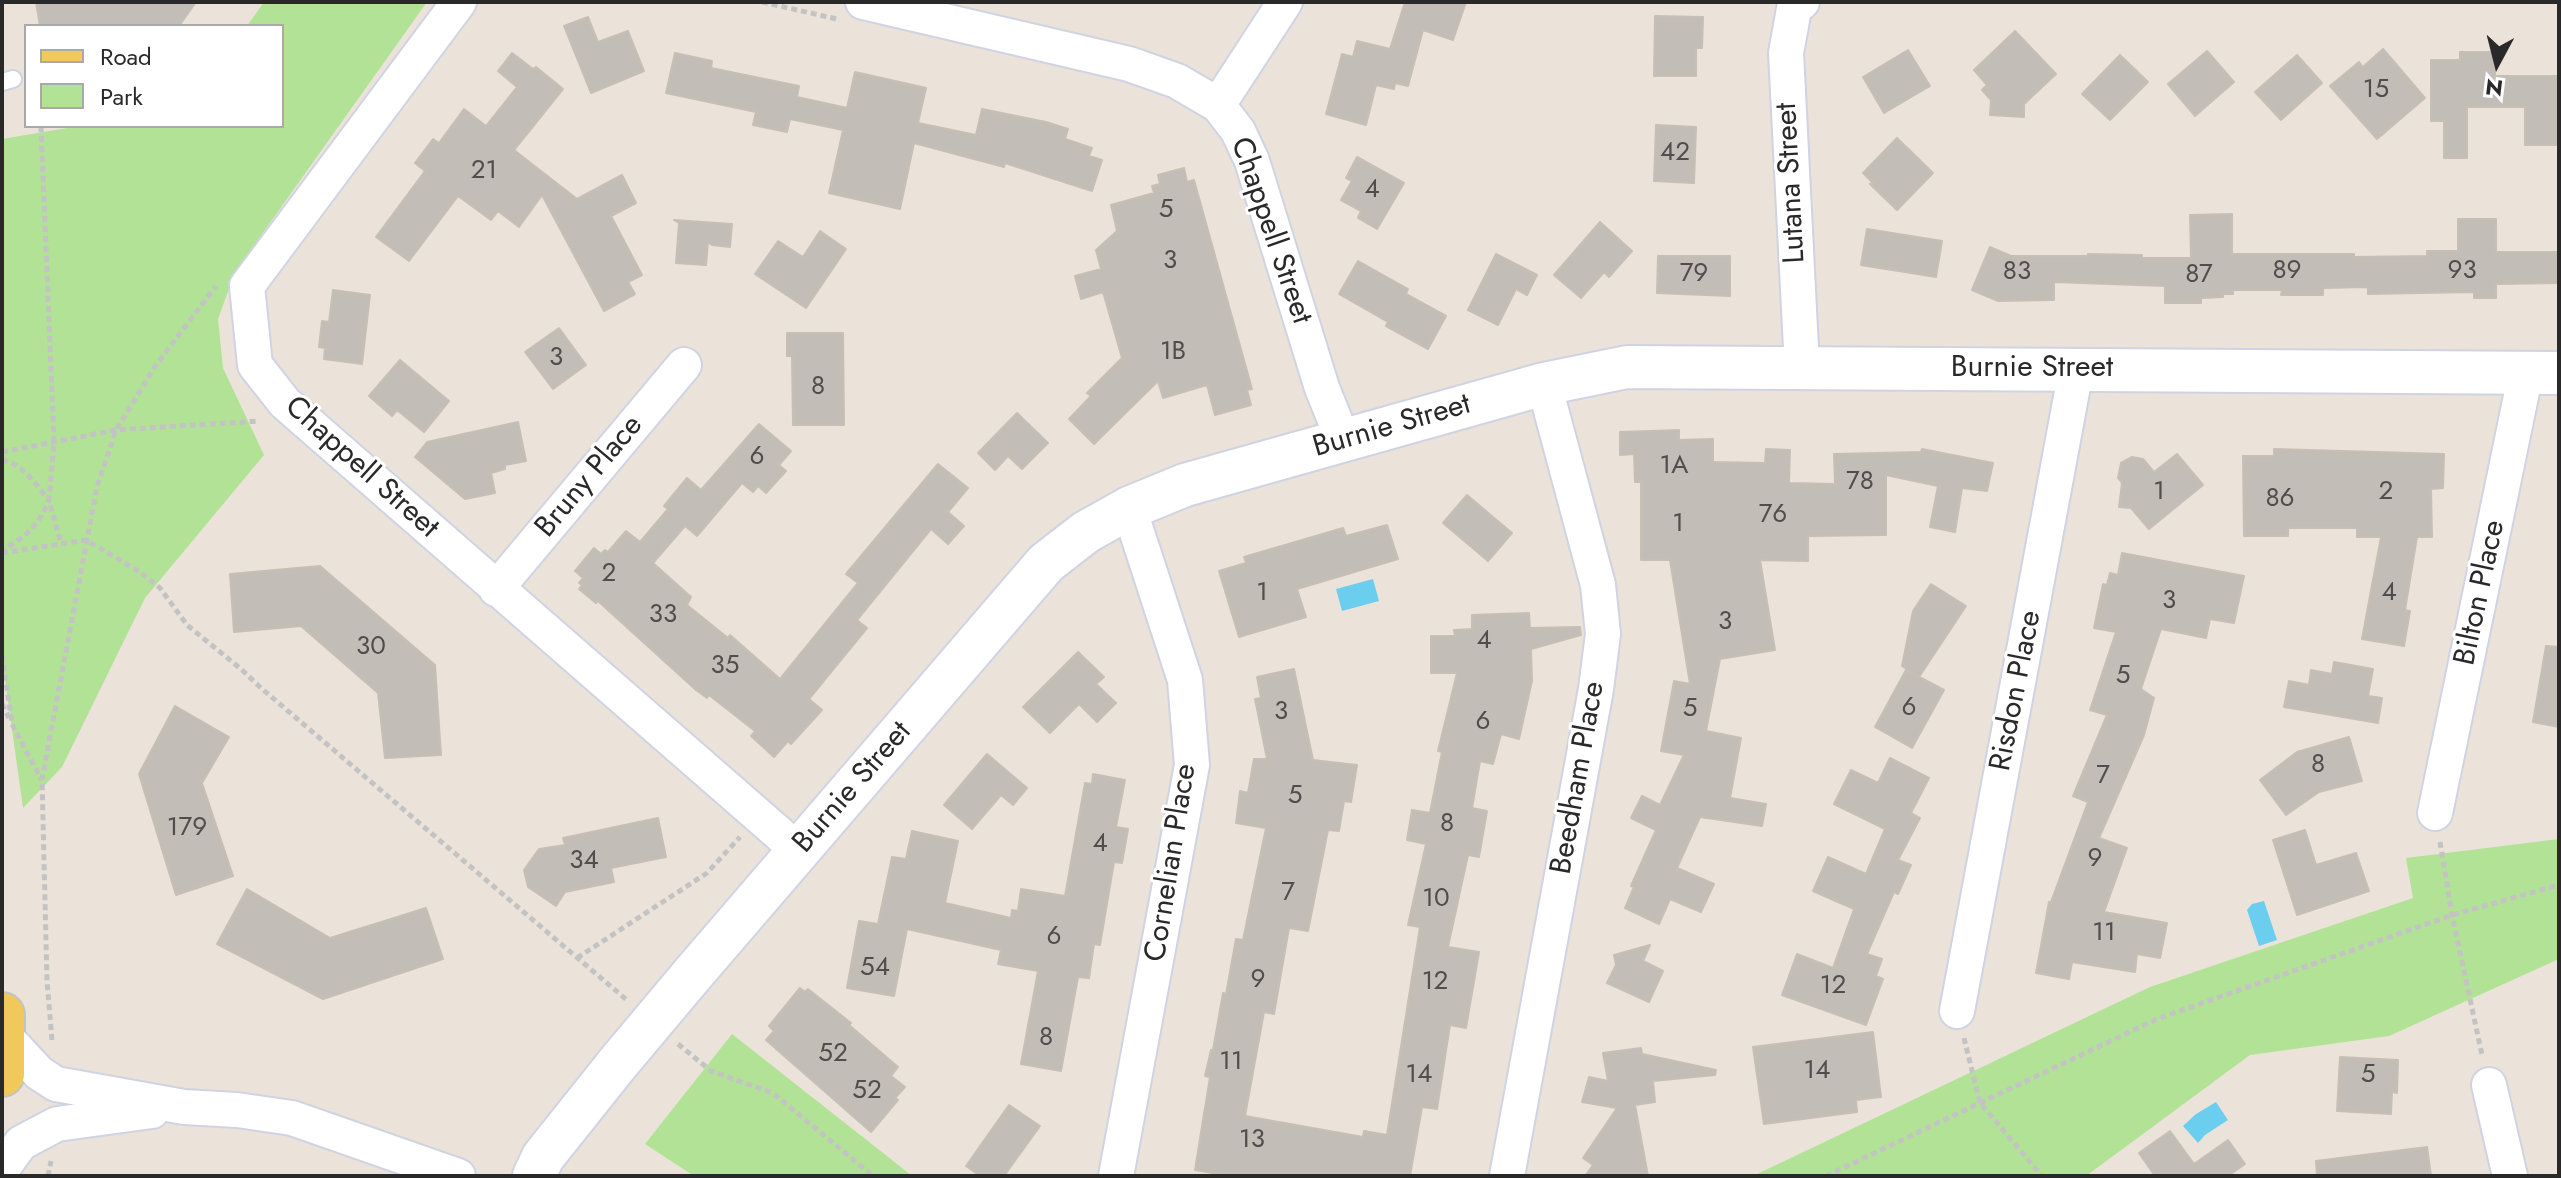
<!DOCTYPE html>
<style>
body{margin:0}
#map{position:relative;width:2561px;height:1178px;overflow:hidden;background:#ebe3da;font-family:Jost,sans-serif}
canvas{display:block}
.frame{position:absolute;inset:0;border:4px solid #292929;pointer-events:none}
.legend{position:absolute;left:24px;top:24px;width:260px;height:104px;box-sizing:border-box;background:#fff;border:2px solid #a9a9a9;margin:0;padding:10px 14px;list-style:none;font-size:24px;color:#292929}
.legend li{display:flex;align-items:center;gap:16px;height:40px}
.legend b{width:40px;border:2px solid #a9a9a9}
.north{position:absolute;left:2457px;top:24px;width:80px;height:80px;-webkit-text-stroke:6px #fff;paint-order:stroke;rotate:187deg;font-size:22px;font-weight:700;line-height:32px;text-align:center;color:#292929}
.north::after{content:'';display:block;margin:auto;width:28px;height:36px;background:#292929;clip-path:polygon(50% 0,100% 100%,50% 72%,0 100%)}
</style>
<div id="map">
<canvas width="2561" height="1178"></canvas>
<div class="frame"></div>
<ul class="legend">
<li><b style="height:10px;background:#f0c95a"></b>Road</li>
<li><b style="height:22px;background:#b2e296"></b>Park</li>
</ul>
<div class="north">N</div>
</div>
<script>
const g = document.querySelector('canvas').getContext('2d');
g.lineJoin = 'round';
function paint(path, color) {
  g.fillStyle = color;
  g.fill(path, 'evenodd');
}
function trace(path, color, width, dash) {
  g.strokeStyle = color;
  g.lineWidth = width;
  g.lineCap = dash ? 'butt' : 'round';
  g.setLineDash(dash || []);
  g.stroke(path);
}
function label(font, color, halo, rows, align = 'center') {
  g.font = font + ' Jost,sans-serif';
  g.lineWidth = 6;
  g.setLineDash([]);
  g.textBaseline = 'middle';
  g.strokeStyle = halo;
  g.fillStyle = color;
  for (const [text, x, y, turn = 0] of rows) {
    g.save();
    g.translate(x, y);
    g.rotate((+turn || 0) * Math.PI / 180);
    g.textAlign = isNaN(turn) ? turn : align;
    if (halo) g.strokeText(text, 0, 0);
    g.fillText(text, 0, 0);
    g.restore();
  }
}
const green = new Path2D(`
 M264,2H427L235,272L218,319L223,368L264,455L145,598L62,767L23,808L2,658V139L79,126H282V26H247Z
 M2559,839V959L2389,1036L2250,1055L2086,1176H1753L2150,987L2413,898L2406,858Z
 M732,1034L892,1160L912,1176H694L645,1144Z`);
const water = new Path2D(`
 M1373,579L1379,601L1342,611L1336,589Z
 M2264,901L2277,940L2259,946L2247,910L2252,904Z
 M2216,1102L2228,1120L2205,1135L2198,1143L2183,1126L2196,1114Z`);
const building = new Path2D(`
 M36,2H196L179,26H40Z
 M1405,2H1466L1453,40L1423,30L1408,86L1395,83L1394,89L1376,85L1366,125L1326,114L1342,54L1353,57L1357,41L1390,49Z
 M1655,16L1703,17L1702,48H1696V76H1654Z
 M588,17L598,42L628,31L644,71L591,93L564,26Z
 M2015,31L2056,74L2024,104V117L1990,115L1991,100L1982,90L1987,85L1974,70Z
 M2383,49L2425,98L2377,139L2330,86L2359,62L2363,67Z
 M1908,50L1930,86L1884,113L1863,77Z
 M2207,51L2234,82L2195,116L2168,84Z
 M2460,52H2495V76H2559V145H2525V107H2467V158H2444V121H2431V60H2460Z
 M512,53L533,69L536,67L563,89L514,150L577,199L622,175L636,203L611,216L642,275L628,282L635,294L604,311L542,195L519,227L498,211L491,220L458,196L409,261L376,237L425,171L415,163L433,139L439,143L464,109L486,126L517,87L498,71Z
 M675,53L712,61L711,68L799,86L797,97L847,108L855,72L926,88L918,123L976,135L982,109L1046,122L1068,129L1065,139L1092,148L1089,156L1102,160L1092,191L1005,163L1004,167L914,143L900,209L829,193L843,130L790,119L787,132L753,125L756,112L666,93Z
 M2120,55L2148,82L2110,120L2082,94Z
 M2297,55L2322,83L2281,120L2255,92Z
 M1656,125L1696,127L1694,183L1654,181Z
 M1897,138L1933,173L1897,210L1870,184L1873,183L1863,173Z
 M1357,157L1404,183L1377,229L1358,218L1361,211L1341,200L1352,181L1346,178Z
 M1184,168L1187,182L1194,180L1252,389L1247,390L1251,405L1215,415L1207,385L1163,398L1158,381L1094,444L1069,419L1091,396L1087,393L1122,358L1103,292L1081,299L1075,276L1101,269L1096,250L1117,231L1111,205L1154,193L1152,186L1160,184L1158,175Z
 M2232,214V254H2354V257L2427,256V251H2458V219H2496V252H2559V283L2496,284V298H2474V292L2368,294V287L2323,288V295H2281L2282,290H2233V294H2223V297L2201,298V303H2165V286L2054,282V300L1998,301L1972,290L1990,247L2011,256H2088V254L2142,255V258H2191L2190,215Z
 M674,220L732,224L730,247L712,245L708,242L706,265L676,263L679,223Z
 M1600,222L1632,251L1609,277L1604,272L1581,298L1554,275Z
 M1867,229L1942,241L1936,277L1861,265Z
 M820,231L846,249L806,308L755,274L778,241L803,257Z
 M1496,254L1537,275L1527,295L1516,289L1498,325L1468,310Z
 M1658,256H1730V296L1657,293Z
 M1358,261L1408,289L1406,294L1446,316L1428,349L1386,326L1388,322L1339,294Z
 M333,290L370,295L362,364L324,359L325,348L319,347L322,321L329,322Z
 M559,328L586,365L553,389L525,352Z
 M787,333H843L844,425H793L792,356H787Z
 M400,360L449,401L424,432L397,410L392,416L369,396Z
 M1017,413L1048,443L1022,469L1008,456L995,470L978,453Z
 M518,422L526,461L505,465V469L491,473L495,493L465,499L415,457L427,442Z
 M759,424L791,451L779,465L786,471L766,493L758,486L753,492L742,483L697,536L685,526L653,563L691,597L687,605L728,638L730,635L780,679L858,583L846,574L938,464L968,488L948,512L964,526L948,544L931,529L857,620L867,628L809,699L822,710L791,744L788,741L774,757L751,736L755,731L709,695L707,698L696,690L598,601L596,603L579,589L582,585L579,583L583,578L575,571L594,548L601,554L605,550L608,552L626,531L640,542L668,509L664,506L687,478L701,490Z
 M1679,430V440L1713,439V462L1765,463L1766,449L1790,450L1789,483L1835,484L1834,454L1921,452L1922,449L1993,463L1987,491L1962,488L1955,532L1930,527L1938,486L1886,475V535L1808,536V561L1760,560L1775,650L1720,659L1706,731L1741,738L1730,798L1766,804L1762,826L1700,817L1677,868L1714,884L1701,912L1670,899L1659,924L1625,908L1634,887L1631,886L1656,830L1631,818L1642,796L1660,805L1684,755L1661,751L1674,681L1690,684L1670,560H1641V482H1635L1634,454L1620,455V432Z
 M2274,449L2444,454L2443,488L2431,489L2432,537H2417L2405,610L2410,611L2404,646L2362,639L2381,537H2357V528H2288V536H2244L2243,456H2274Z
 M2177,454L2203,485L2149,529L2131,508L2119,507L2122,483L2118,478L2121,463L2132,457L2143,459L2154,472Z
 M1467,495L1512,533L1488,561L1443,523Z
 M1387,525L1398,559L1297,589L1306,617L1239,637L1219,571L1246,563L1244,557L1343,528L1346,536Z
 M2122,553L2244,576L2234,623L2210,619L2206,638L2161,629L2141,689L2154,698L2144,735L2099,838L2127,848L2104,912L2167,923L2160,958L2137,954L2135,972L2072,962L2069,979L2036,973L2049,902H2051L2088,802L2073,796L2107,715L2090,710L2116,632L2094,628L2103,584L2107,585L2110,573L2118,575Z
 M320,566L435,665L441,755L385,758L378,693L301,626L234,632L230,574Z
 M1931,584L1966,606L1919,677L1902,666L1913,611Z
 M1529,613L1530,628L1580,627L1581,635L1531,649L1532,681L1519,739L1501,734L1493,764L1480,761L1472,808L1487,811L1479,857L1468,855L1448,947L1479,952L1466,1028L1450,1025L1437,1109L1422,1107L1410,1176H1230L1195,1170L1210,1077L1205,1076L1211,1050H1213L1223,993L1226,994L1236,939L1243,940L1266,828L1236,823L1240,791L1248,793L1254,759H1267L1255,699L1261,698L1257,677L1294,669L1313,760L1357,765L1351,802L1344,801L1339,831L1328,830L1308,931L1289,928L1274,1014L1264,1012L1245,1116L1363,1137L1364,1131L1387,1135L1420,927L1408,925L1426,844L1407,840L1412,810L1430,813L1442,752L1438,751L1457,673H1431V636H1455L1454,630L1472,629V615Z
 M2546,646L2559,647V727L2533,722Z
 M1078,652L1104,677L1096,684L1116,703L1097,722L1079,704L1050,733L1023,707Z
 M2334,662L2373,669L2368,696L2382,698L2378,723L2284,707L2289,681L2309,685L2311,670L2332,674Z
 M1906,670L1944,690L1912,748L1875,727Z
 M175,706L229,737L202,783L233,876L176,895L139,774Z
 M2349,737L2362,781L2319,792L2286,815L2260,780L2297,752Z
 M987,754L1027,788L1013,805L1001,795L972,829L944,805Z
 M1890,758L1929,778L1911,813L1920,818L1898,860L1911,865L1898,894L1894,892L1867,954L1882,959L1876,976L1883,979L1866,1025L1782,995L1797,954L1833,968L1854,909L1813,891L1828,857L1866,874L1885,829L1834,804L1851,770L1878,783Z
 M1093,774L1125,780L1116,827L1128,829L1122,863L1114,862L1100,945L1094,944L1089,978L1078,977L1061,1071L1021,1064L1038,971L998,964L1001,950L907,929L894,996L847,988L859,921L878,924L892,857L906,859L912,831L958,841L945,903L1011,918L1012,910L1018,911L1021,889L1065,896L1085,783L1092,784Z
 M658,818L666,857L611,868L614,882L565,892L556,906L528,887L524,870L539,849L565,845L563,838Z
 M2305,830L2316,865L2356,853L2369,891L2297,915L2273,840Z
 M247,889L330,938L426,908L443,959L323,999L217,944Z
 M1650,945L1643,961L1663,971L1649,1002L1607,983L1616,965L1614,955Z
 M800,988L805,992L808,989L851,1023L849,1025L898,1067L891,1076L905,1087L895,1098L898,1100L871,1132L766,1040L774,1031L769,1026Z
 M1873,1032L1881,1097L1856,1100L1857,1112L1764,1124L1753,1047Z
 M1641,1048L1642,1054L1716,1070L1715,1075L1653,1081L1655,1102L1635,1105L1648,1176H1585L1593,1165L1583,1158L1617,1108L1582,1102L1589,1077L1608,1081L1603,1053Z
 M2340,1057L2398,1060L2397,1093L2392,1092L2391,1114L2337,1111Z
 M1009,1105L1040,1126L1004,1176H980L966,1166Z
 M2170,1131L2194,1164L2228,1140L2245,1164L2228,1176H2155L2139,1153Z
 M2427,1147L2431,1176H2317L2316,1161Z`);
const path = new Path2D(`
 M762,2L837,19
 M41,126L54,442L49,500L61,544
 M2,452L116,430L259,421
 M2,460C21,462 37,486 49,500C37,529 27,534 2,551
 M2,553L86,540L140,572L160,588L187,625L241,669L261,688L628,1001
 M2,655L12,724L41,779
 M2,704L9,718
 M2440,842L2452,915L2482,1055
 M577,958L707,873L740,837
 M1964,1038L1980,1103L2042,1176
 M52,1040L47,981L42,779L97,487L116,430L156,365L216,286
 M678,1044L711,1071L773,1093L873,1176
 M48,1176L51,1161
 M1826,1176L2157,1019L2452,915L2559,885`);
const service = new Path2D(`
 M2,82L13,79`);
const minor = new Path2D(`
 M459,2L247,286L255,365L285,403L799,851
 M863,2L1129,64L1177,81L1218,105L1238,131L1252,161L1322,388L1343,440
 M1802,2L1794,9L1786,53L1802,368
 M1218,105L1285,2
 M496,589L684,365
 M2435,813L2526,372
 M1957,1011L2076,370
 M2,1033L39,1073L56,1084L184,1107L237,1110L292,1118L458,1176
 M2489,1085L2510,1176
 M2,1169L21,1143L57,1124L152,1111
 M1116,1176L1192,765L1185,680L1129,508
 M1507,1176L1596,689L1603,634L1598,585L1544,384`);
const tertiary = new Path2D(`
 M691,976L1046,563L1086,532L1129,508L1185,485L1544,384L1627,367L2559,373
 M534,1176L543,1157L618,1063`);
const primary = new Path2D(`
 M2,1015V1074`);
const tertiaryBridge = new Path2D(`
 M618,1063L691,976`);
const numberNames = [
 ["15",2376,91],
 ["42",1675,154],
 ["21",484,172],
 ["4",1372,191],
 ["5",1166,211],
 ["3",1170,262],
 ["89",2287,272],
 ["93",2462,272],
 ["83",2017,273],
 ["79",1694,275],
 ["87",2199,276],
 ["1B",1173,353],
 ["3",556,359],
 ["8",818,388],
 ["6",757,458],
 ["1A",1674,467],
 ["78",1860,483],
 ["1",2159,493],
 ["2",2386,493],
 ["86",2280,500],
 ["76",1773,516],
 ["1",1678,525],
 ["2",609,575],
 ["1",1262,594],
 ["4",2389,594],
 ["3",2169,602],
 ["33",663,616],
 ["3",1725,623],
 ["4",1484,642],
 ["30",371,648],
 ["35",725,667],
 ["5",2123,677],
 ["6",1909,709],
 ["5",1690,710],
 ["3",1281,713],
 ["6",1483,723],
 ["8",2318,766],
 ["7",2103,777],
 ["5",1295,797],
 ["8",1447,825],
 ["179",187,829],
 ["4",1100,845],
 ["9",2095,860],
 ["34",584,862],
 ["7",1288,894],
 ["10",1436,900],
 ["11",2104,934],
 ["6",1054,938],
 ["54",875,969],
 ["9",1258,981],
 ["12",1435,983],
 ["12",1833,987],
 ["8",1046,1039],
 ["52",833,1055],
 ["11",1231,1063],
 ["14",1817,1072],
 ["14",1419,1076],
 ["5",2368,1076],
 ["52",867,1092],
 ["13",1252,1141]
];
const streetNames = [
 ["Lutana Street",1792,183,-93],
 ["Chappell Street",1270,231,71],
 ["Burnie Street",2032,369],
 ["Burnie Street",1392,427,-16],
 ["Chappell Street",361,468,42],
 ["Bruny Place",590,477,-50],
 ["Bilton Place",2481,593,-78],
 ["Risdon Place",2017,691,-79],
 ["Beedham Place",1579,778,-80],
 ["Burnie Street",853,788,-49],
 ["Cornelian Place",1172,863,-81]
];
paint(green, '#b2e296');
paint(water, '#6cceee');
paint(building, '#c3bdb7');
trace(building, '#c6bfb4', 2);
trace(service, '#cfd3e2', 20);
trace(minor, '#cfd3e2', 38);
trace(tertiary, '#cfd3e2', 46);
trace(primary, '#c3c3c3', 48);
trace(path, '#c3c3c3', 5, [6, 4]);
trace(service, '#fff', 16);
trace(minor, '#fff', 34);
trace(tertiary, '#fff', 42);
trace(primary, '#f0c95a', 44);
trace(tertiaryBridge, '#cfd3e2', 46, []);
trace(tertiaryBridge, '#fff', 42);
label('26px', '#504e4c', null, numberNames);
label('30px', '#292929', '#fff', streetNames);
</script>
